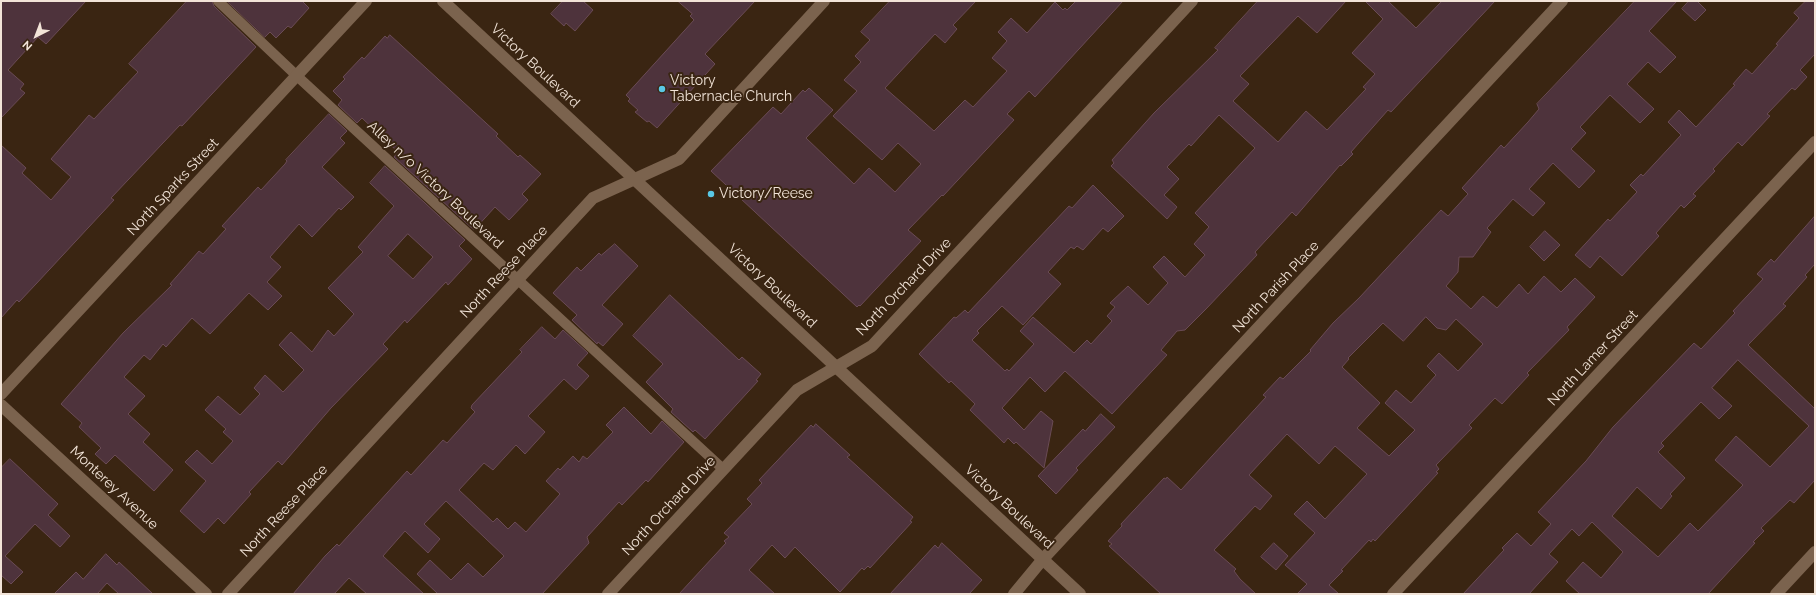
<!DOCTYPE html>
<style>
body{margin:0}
#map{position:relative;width:1816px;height:595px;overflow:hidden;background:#3a2512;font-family:Raleway,sans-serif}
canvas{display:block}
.frame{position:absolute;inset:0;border:2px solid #f2e4d8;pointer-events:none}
.north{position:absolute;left:16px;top:16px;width:40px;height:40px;-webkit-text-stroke:3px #3a2512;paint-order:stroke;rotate:222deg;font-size:11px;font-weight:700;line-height:16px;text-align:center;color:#f2e4d8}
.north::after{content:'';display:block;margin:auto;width:14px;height:18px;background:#f2e4d8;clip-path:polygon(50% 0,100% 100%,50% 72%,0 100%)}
</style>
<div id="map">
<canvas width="1816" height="595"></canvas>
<div class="frame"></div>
<div class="north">N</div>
</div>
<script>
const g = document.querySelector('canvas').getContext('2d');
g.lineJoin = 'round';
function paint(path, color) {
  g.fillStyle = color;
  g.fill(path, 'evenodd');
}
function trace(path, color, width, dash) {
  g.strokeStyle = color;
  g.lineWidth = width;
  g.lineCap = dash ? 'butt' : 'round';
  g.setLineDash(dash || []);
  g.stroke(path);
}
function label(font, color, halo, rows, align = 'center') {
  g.font = font + ' Raleway,sans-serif';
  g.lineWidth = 4;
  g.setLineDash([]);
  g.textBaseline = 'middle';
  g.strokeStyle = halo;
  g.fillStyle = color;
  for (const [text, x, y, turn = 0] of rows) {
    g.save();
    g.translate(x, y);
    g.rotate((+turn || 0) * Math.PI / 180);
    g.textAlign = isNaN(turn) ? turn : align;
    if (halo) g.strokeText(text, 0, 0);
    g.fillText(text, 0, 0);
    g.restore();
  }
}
const building = new Path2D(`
 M1,1H86L46,44L38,37L8,70L24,84L20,89L25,93L1,118Z
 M187,1H212L214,6L256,47L182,126L180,125L111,198L114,200L36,284L19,302L17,300L1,318V145L26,168L22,173L51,200L71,177L51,159L89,115L94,119L138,72L129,64Z
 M227,1H302L309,8L291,28L288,26L276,38L270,32L265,37Z
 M563,1H583L593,10L575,31L566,23L564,26L551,14Z
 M678,1H755L705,54L715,64L657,128L649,121L647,122L635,112L638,110L628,101L630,99L626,95L694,20L690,16L692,14Z
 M890,1H976L953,25L957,29L945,43L935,34L885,88L934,131L965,100L973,107L1007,71L992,58L1007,41L998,32L1011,18L1027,33L1055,2L1063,10L1065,8L1067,10L1076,1H1123L1035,97L1029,91L1007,114L1014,120L943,196L942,195L908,230L921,241L860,306L859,305L857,307L711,171L773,107L781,114L803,90L805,92L809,88L833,110L806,138L854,184L869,168L895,192L921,164L898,143L882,160L833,116L857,91L844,80L861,62L855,56L870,40L861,32Z
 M1258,1H1346L1317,33L1298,16L1240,76L1249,84L1233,101L1278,142L1306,111L1327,130L1366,89L1363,87L1375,74L1352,53L1383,19L1365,1H1388L1416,28L1442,1H1495L1391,112L1388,110L1351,152L1353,154L1341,166L1340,165L1296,216L1292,212L1255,252L1257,255L1206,309L1185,330L1177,331L1161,350L1167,355L1112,414L1065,371L1045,392L1030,377L1002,408L1024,430L1041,411L1053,421L1044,468L1016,442L1014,444L1008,438L1004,443L970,410L975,404L951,381L949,383L919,354L954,317L956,318L965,310L968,313L1069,206L1072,208L1093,185L1124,216L1108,232L1103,228L1083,250L1077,246L1074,249L1071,247L1048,272L1061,284L1023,325L1002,306L977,331L979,333L972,340L1005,371L1007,369L1009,371L1034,344L1020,331L1033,317L1074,353L1087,340L1091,344L1112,321L1107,316L1115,307L1110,303L1128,286L1148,305L1168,283L1153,267L1164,256L1185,277L1205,255L1194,244L1209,227L1195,213L1255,148L1219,115L1191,146L1189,144L1167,167L1179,179L1164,195L1177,207L1167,219L1111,166L1114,163L1112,160L1154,113L1218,50L1215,48Z
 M1635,1H1677L1649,31L1676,57L1660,73L1648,62L1627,84L1654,109L1640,123L1610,95L1580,127L1586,133L1571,149L1595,171L1579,188L1553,163L1529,189L1545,203L1533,216L1513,199L1487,228L1491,232L1473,257H1459L1458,272L1446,286L1471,309L1483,296L1497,308L1519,284L1528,294L1544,276L1561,292L1575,278L1595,297L1567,327L1569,330L1527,373L1529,375L1502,404L1495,398L1469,425L1472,428L1436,465L1439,469L1436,472L1438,473L1375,541L1373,539L1371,542L1369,540L1341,570L1343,571L1329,585L1339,594H1297L1307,584L1285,565L1315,533L1294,514L1307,501L1325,519L1367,474L1335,446L1319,464L1287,434L1249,475L1272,496L1260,510L1255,506L1214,550L1236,569L1234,571L1240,579L1256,594H1161L1109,546L1112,544L1108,541L1122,526L1121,524L1164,478L1166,479L1167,477L1181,490L1266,397L1263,395L1280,377L1283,379L1311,351L1310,350L1333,323L1359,298L1441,210L1448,216L1468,194L1462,188L1501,145L1504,148L1528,122L1539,109L1537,104ZM1426,317L1437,328L1446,330L1456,319L1483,344L1458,371L1439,353L1427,366L1436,375L1411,403L1396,390L1385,403L1415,430L1389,456L1357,428L1380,403L1342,367L1349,359L1348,358L1383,323L1403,341Z
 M1689,1H1697L1706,10L1695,21L1682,9Z
 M1806,1H1815V54L1800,70L1807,77L1795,90L1792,88L1767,114L1770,116L1742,146L1738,142L1713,169L1715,171L1693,194L1696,196L1684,208L1681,205L1656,233L1659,236L1622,276L1600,256L1590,268L1575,255L1608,219L1610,221L1637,192L1630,185L1641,174L1643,176L1681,135L1668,122L1679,110L1696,127L1735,85L1733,84L1746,69L1752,74L1778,45L1776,44L1799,18L1794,13Z
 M390,35L498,134L496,136L518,157L520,155L541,174L522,194L528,200L509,220L495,207L474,230L394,157L398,152L362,118L357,123L338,105L342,100L333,91L345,79L343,77L362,57L364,59L385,36L387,38Z
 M329,114L347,131L340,138L345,143L322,167L354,197L341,210L339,208L312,237L299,224L270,257L281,267L267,282L282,296L268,310L249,293L210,334L192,318L166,347L163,344L150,360L144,355L124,377L145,396L128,414L150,434L143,442L173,470L154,491L115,455L106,464L95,454L101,448L79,427L82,423L61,404L123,333L172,285L170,284L199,251L203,254L226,229L222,226L258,187L261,190L285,164L287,161L286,160Z
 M385,166L465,240L459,246L472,259L448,285L446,282L407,323L405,320L383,344L388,349L331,408L282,465L278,461L249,492L251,494L224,524L218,518L204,533L180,511L206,481L185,462L197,450L212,464L233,441L223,432L226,429L205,410L218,396L240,415L260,394L254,388L265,375L283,392L304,370L279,345L291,332L312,352L328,330L334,336L354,314L328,288L363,252L358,247L394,206L370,183ZM408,234L433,257L413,279L388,256Z
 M1815,216V264L1805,275L1807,277L1783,304L1786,306L1748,345L1815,409V480L1794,503L1790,500L1761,528L1764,531L1753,542L1755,543L1708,594H1580L1566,581L1583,562L1601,578L1623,552L1592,522L1579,536L1572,529L1549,554L1558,562L1529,594H1463L1504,550L1502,548L1517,533L1531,546L1551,524L1538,512L1586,461L1613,427L1694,343L1701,349L1735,313L1733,311L1763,279L1757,274L1771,259L1774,262ZM1738,360L1809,426L1770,467L1736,436L1715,460L1743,485L1698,531L1690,523L1658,557L1612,516L1637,487L1661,509L1672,496L1670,494L1685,478L1658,452L1664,446L1661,443L1701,402L1719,419L1732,406L1712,388Z
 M1545,231L1560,245L1544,261L1530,247Z
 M615,244L638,266L602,305L623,324L603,346L598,342L597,344L572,320L577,315L553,293L577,267L581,271L599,253L601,255Z
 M670,295L739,360L742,357L761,374L756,380L758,381L705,439L695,430L693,432L671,412L673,409L646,382L663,364L633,336Z
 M542,327L555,339L563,330L588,353L577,365L589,376L576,390L564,379L528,416L545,432L525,454L516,445L493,470L484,463L459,490L493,522L497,518L508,529L515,522L526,532L560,494L546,481L558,468L560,470L573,456L579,462L583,456L587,459L613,432L606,425L624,407L651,434L662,421L684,442L648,482L646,480L622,505L619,502L587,537L589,543L542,594H438L417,574L430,560L451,580L468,563L483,577L504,556L446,501L424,524L440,539L428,553L405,531L383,556L424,594H367L349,578L334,594H293L325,556L337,544L339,546L407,471L411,475L443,440L447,443L475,412L471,408L472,405L522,352L520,350Z
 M1101,414L1115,427L1076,468L1078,470L1056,494L1038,476L1083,429L1085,431Z
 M816,424L850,455L847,457L913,517L910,521L912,522L870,568L868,566L864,570L862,568L840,592L795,547L785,558L772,545L749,570L775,594H679L726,543L724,541L729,537L724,533L752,504L747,499L762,483L759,480L811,425L813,427Z
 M10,459L58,504L48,515L70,536L60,547L35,524L5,556L23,572L11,584L1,575V468Z
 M942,543L982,580L969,594H890L935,545L938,548Z
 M1274,543L1288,556L1276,570L1261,557Z
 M106,554L117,565L119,562L153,594H119L107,583L98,593L99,594H54L76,572L83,579Z`);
const service = new Path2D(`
 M218,1L297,76L723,469`);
const minor = new Path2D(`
 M1,394L366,1
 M1,405L206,594
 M228,594L593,198L679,159L824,1
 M608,594L797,390L872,346L1192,1
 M1014,594L1043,559L1562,1
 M1393,594L1815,142
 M1776,594L1815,552`);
const secondary = new Path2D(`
 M443,1L1080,594`);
const markers = [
 [662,89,4,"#5ac8e5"],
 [711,194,4,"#5ac8e5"]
];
const streetNames = [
 ["Victory Boulevard",535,66,43],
 ["Alley n/o Victory Boulevard",435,185,43],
 ["North Sparks Street",173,187,-47],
 ["North Reese Place",504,272,-47],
 ["Victory Boulevard",772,286,43],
 ["North Orchard Drive",904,287,-46],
 ["North Parish Place",1276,287,-47],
 ["North Lamer Street",1593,358,-47],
 ["Monterey Avenue",114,488,43],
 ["North Orchard Drive",669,506,-47],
 ["Victory Boulevard",1009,507,43],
 ["North Reese Place",284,511,-47]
];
const poiNames = [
 ["Victory",670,81],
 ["Tabernacle Church",670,97],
 ["Victory/Reese",719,194]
];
paint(building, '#4e333c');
trace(building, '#6a4b55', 1);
trace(service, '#7b634e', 10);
trace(minor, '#7b634e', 12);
trace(secondary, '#7b634e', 12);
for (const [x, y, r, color] of markers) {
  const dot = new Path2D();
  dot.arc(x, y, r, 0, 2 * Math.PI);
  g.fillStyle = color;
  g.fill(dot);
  trace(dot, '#3a2512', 1.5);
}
label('14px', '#f2e4d8', '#3a2512', streetNames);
label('14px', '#f2e4d8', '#3a2512', poiNames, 'left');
</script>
